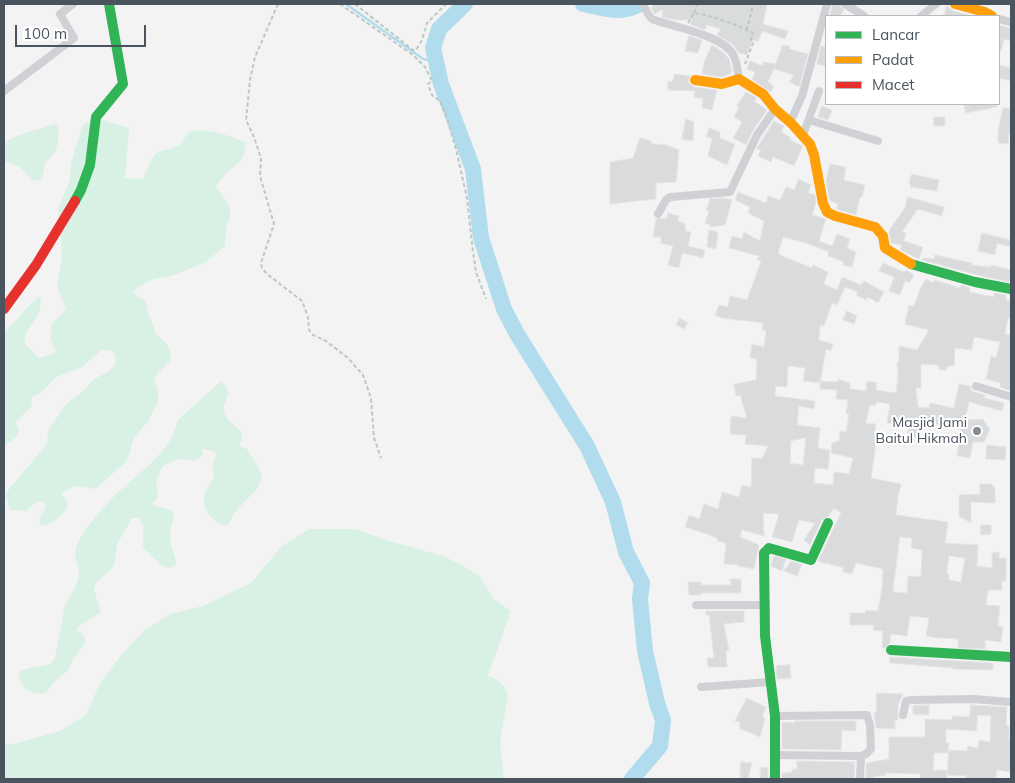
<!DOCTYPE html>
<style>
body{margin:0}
#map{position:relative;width:1015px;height:783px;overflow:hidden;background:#f3f3f3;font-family:Mulish,sans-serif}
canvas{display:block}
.frame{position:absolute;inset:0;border:5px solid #4a545f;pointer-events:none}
.legend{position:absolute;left:825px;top:15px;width:175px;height:90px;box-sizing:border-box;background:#fff;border:1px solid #b7bbbf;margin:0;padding:6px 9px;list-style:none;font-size:15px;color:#4a545f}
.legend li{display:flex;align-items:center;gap:10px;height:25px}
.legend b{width:25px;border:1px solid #b7bbbf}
.scale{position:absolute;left:15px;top:25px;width:131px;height:22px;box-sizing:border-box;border:2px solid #4a545f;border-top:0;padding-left:6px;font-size:15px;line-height:18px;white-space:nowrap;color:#4a545f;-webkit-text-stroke:4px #fff;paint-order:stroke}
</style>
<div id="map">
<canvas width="1015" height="783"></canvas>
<div class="frame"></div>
<ul class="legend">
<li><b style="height:6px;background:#30b455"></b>Lancar</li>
<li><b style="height:6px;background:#ff9f0a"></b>Padat</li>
<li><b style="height:6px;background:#e5322d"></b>Macet</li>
</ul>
<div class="scale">100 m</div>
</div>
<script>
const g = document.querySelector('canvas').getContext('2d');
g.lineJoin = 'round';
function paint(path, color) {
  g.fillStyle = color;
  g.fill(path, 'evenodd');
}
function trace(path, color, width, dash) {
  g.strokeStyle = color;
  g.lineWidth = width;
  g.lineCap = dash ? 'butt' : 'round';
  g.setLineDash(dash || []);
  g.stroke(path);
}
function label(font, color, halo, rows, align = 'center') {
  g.font = font + ' Mulish,sans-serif';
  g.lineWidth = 4;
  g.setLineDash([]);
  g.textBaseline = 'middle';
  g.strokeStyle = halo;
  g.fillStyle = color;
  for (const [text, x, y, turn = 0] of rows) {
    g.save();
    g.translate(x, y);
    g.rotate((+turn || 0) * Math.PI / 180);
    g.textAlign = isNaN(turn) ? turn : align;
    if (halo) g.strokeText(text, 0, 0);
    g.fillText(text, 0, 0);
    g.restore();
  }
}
const green = new Path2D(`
 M104,121L129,128L125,178L143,179C148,171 151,153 161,151C167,149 173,150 179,145C183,142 185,136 189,133C201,125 233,137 245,142C247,162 234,164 223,177C220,180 218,183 216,187L230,207V215L226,230L225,246L206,262L174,275L150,280L133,291L139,298L146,301L147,309L156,334L162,339L167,345L170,352L171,360L154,377L158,393V401L149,420L133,439L129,456L125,463L95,489C79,486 75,483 61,494L66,500L68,507C61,517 53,524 41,526L39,518L44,512L46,504L38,501L26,511L10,510L6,496L9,489L46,445L49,429L67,403L80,394L94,379L108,372L114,366L116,358L113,351L102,350L82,367L56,377L44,390L31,398L32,406C27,413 20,416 15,422L19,429L16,437L4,446V332C17,321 25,308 38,297L41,299L40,311L25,335V343L38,358L50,355L56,351L51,340V325L66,309L57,287L62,255L58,209L70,180L71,163L82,127L85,123Z
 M55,124L58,127C59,146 58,151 44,164V172L40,180L33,181L20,167L5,161L4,145C13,135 25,133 36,130C43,129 48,125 55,124Z
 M221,381C236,395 223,397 224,411C225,421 237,426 242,433L240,446L247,449L260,470L262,478L257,489L235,512L227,526C211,522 199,507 206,490C208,486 212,481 214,477C212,467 212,462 217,454L211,450L203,449L202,456L195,461L178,459L163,466L156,480L158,497L152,504C158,508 166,508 173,511C175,522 170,526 170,536C170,546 176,554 176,565L169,568L161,565L143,548V525L139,518H131L126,529L117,544L114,566L96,583L94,590L101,611C93,619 83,621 76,630L83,634L86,642L72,661L69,670L56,680L46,693C32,695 17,688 19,672L26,669L50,664L55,658L65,605C69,595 78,587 79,575C79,563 71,553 78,542C92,518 112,497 133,479C148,466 162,454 172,437C175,432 175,426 178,420Z
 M309,529H356L386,540L446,557L479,575L494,599L511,611L486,681L489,676C499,681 505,684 508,695L500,742L504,779H4V745L14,744L60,731L86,715L100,683L121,655L145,630L170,614L203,606L251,583L282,546Z`);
const stream = new Path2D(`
 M346,4L423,59L435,61`);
const river = new Path2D(`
 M465,4L439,29L433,48L441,84L473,169L481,238L504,309L517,334L587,446L613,502L626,552L642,583L640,599L645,651L657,703L663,720L660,746L632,779
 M583,4C603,8 622,15 640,4`);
const building = new Path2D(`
 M655,4H767L763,24L788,31L785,39L762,31L758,42L753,40L747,55L739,53L732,44L717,35L721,29L707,25L705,30L690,24L692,20H676L662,17L663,9L655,14L651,8Z
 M833,4H839L844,10L841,16H830Z
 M947,6L953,11L973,16H944Z
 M999,25L1011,28V41L1004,39L1001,51H999Z
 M689,36L702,40L698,53L685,51Z
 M712,45L724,53L729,59L732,71L730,74L722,77L702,74L704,63Z
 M783,45L790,46L789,49L808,54L799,87L789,82L794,75L774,69Z
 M821,46L826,47V66L817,64Z
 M750,61L763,66V62L776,64L768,82L774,87L770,92L752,79L755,72L747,69Z
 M999,65L1011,68V81L999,78Z
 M675,74L690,76L688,82L694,87L717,90L712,110L702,108L703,99L694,97L695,91L668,90V81L672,82Z
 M746,92L757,98L754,101L767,110L752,132L746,145L733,138L742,122L734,117L739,107L737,106Z
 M964,104H997V107L966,113Z
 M822,106L832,110L828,120L818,117Z
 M1003,108L1011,109V134H1009L1008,144L998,143V132Z
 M934,117H945V126H934Z
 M686,119L694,122L693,141L682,139Z
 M774,121L784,126L781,132L791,138L790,140L803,146L794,166L773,157L771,162L758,156L761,150L757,149Z
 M709,128L720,132V138L735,144L727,165L708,156L712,139L707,137Z
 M640,138L651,141L652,144L667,145L679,150L676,182L656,183V199L610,204V162L633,158Z
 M830,164L846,167L844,180L865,185L862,197H860L856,215L836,209L838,204L830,201L826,182Z
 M912,174L939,180L937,191L910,187L911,184L909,183Z
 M799,179L811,185L808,193L815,195L816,203L812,215L826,219L819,241L832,246L837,234L850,239L847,248L856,252L852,267L843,265L844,262L828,256L829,252L806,243L783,237L778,253L782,256L812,268L813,265L828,272L824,284L837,290L842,277L861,285L864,281L884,292L878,303L868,297L866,300L856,295L858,292L845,287L837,305L832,303L824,326L820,325L819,340L833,344L831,351L826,349L820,383L803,381L805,368L788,366L787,387L776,386L775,396L815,401L814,409L799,406L797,425L820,428L818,448L830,450L828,469L815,468L814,483L833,485L834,472L849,474L853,458L831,453L832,443L839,441L840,431L846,432L849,414H846L848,400L836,399L837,390L820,389V381L838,382V379L850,383V389L866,391L867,381L877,383L876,390L896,393L898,375L897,362H899V346L917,350L929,330L905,324L909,305L914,306L920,289L926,279L933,283L934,280L960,288L961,285L970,288L969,292L994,297V293L1006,295V300L1011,301V312L1010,318H1008L1005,334L1011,335V391L1000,387L1001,383L986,379L991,356L996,358L1000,342L974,337L972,350L955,348L954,366H948L946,370H940L937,365L921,364V388H916L918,407L929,408L930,403L954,408L959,384L970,386L971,391L985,395L984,398L1004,403L1002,411L969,402L965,420L983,419L990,430L984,442H973L970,458L957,456L961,429L920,421L917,438L907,436L909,426L887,423L890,404L877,402L876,405H870L866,423L876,424L874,436H877L871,478L901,484L898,496L896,515L948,522L945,543L978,545L977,566L992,568V553L999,552V558H1006V581H1002V590H988L986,605L1000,606L998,626L1003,627L1001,642L985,640V649L958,648V639L938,638L926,636L929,618L910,616L907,636L891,634L890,643L885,648H882L883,631L873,630L874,625H850V613H865L866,610L878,611L882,588L883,569L856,563L852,574L843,572L844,568L826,563L825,564L818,561L841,513L834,508L829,516L822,520L810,545L804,540L815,523L799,520L792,542L772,537L779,514L763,513L764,536L742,530L740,537L759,545L754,569L738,566V565L724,564L726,543L717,541L718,539L710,535L685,527L689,515L699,519L704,504L718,509L722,492L739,497L742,485L751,487L752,458H762L768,446L745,444L746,435L730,434L731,416L747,418L740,395L736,396L734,384L756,380L757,359L750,358L752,344L764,347L766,330H762L763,323L722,318L715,315L719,305L728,307L730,296L747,300L761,261L757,260L759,256L729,248L732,236L742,239L744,232L760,241L764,221L748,213L750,207L735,200L738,192L766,203L768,196L780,200L786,187L794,190ZM806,438L803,465L790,463L791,441ZM900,537L912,538L911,548L922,550L921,577L908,576L907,593L893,592ZM949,556L965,558L961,582L949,580V574H947Z
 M908,197L944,207L942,216L918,209L902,232L906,233L904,241L923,247L919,259L900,250L902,245L891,243L889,233L890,229L905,208Z
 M723,198L732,200L725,225L710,227V225L705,223L709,211H706L710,199Z
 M668,213L679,216L678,221L685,224L686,231L691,232L688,246L705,250L703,258L682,253L679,268L668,265L673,246L661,243V237H653L656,219L667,218Z
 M709,230L718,232L716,249L707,247Z
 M982,233L1011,240V247L997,243L995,255L978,251Z
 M935,255L972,263L971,265L991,267V265L1011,270L1009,282L977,275L922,260L923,258L934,259Z
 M883,263L904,272L906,270L914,275L909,283L905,281L900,295L889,291L894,277L879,271Z
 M847,311L857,316L854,324L843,320Z
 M680,318L688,323L684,329L676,325Z
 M987,445L1006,447L1005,460L986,459Z
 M980,484H991L995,488V503L971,502V523L959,516V495L980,494Z
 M981,525H991V534L981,535Z
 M774,556L786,559L782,571L771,566Z
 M791,561L802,564L797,576L784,571Z
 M730,579H741V593H701V595H689L688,582H701V585H731Z
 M706,611H744V622L724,624L729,650L726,651L727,667H708L707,658H714L709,615H706Z
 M890,657L993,663V670L953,669V668L890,663Z
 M790,665L791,678L777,679L776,666Z
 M877,693L903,694L898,705V720H895V729L876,728L874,712H876Z
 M747,698L766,707L762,717L765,718L760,737L739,728L740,722L735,721Z
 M929,705V715L913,714V706Z
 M971,705L1007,707L1006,725L1009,726V740H1010V760H1011V772L997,770L996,779H966V776L947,775V779H920V774L885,773L886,775L874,777V779H866V763L889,759V737H925V719L952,720V716L969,717ZM978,715L991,716L990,742L979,740L978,748L968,746L967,751L949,750L947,775L948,770H933L934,753H948L949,743H946V729L976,731Z
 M795,721H856V731L842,730L841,750L782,749V722L795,723Z
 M797,761L855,762L853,765H855L854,779H782V773L792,772V769H797Z
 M741,762L752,763L748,779H740Z
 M761,767L768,768V779H760Z`);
const path = new Path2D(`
 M278,4L255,57L250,80L246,120L254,137L261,158L260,176L274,224L261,263L262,268L267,274L302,301L308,317L309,330L313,335L326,341L348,358L363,375L371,398L374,438L381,458
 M340,4L413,55L425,67L432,81L428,84L432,95L440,101L446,115L456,149L467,198L473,252L476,272L486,299
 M355,4L413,50H416L422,40L427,23L446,4
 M694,13L697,4
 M688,23L694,13C714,16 735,24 753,33L751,40L753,43L745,64
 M746,30L749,22L753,4`);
const street = new Path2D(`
 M643,4L648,14L652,19C673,27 724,35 734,56C737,63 738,72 739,79
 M845,4L864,16
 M921,16L936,4
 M999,19L1011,22
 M4,91L74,38L60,14L73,4
 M809,120L878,141
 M791,123L792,118L802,96L827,4
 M803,135L819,91
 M658,214L666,200L670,197L730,192L757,135L775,109
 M976,386L1011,397
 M696,605H764
 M701,687L770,682
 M903,715L906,701L911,700L973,699L1011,702
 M775,716L867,715L870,725L871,749L866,754L861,756
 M775,755L861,756L860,779`);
const fast = new Path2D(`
 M75,201L81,190L90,165L96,117L123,84L109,4
 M911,264L975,282L1011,289
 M891,650L1011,657
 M775,779V716L765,636L764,553L769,548L811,560L828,523`);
const slow = new Path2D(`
 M955,4L985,12L992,16
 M695,80L722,84L739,79L763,94L775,109L791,123L810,144L814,155L823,203L827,212L835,216L875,227L883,236L885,248L911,264`);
const jam = new Path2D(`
 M4,309L36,265L75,201`);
const markers = [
 [977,431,5,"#858c93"]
];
const poiNames = [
 ["Masjid Jami",967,423],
 ["Baitul Hikmah",967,439]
];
paint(green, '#d9f1e4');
trace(stream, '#b0dced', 2.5);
trace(river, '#b0dced', 16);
paint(building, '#dadbdd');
trace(building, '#e5e5e6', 1);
trace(path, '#bdc8c5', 2, [4, 2.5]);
trace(street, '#cfd1d4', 8);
trace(fast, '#30b455', 10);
trace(slow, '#ff9f0a', 10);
trace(jam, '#e5322d', 10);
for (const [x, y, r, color] of markers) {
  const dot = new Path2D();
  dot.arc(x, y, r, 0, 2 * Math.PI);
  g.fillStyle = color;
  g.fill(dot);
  trace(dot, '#fff', 2);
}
label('14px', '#4a545f', '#fff', poiNames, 'right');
</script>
